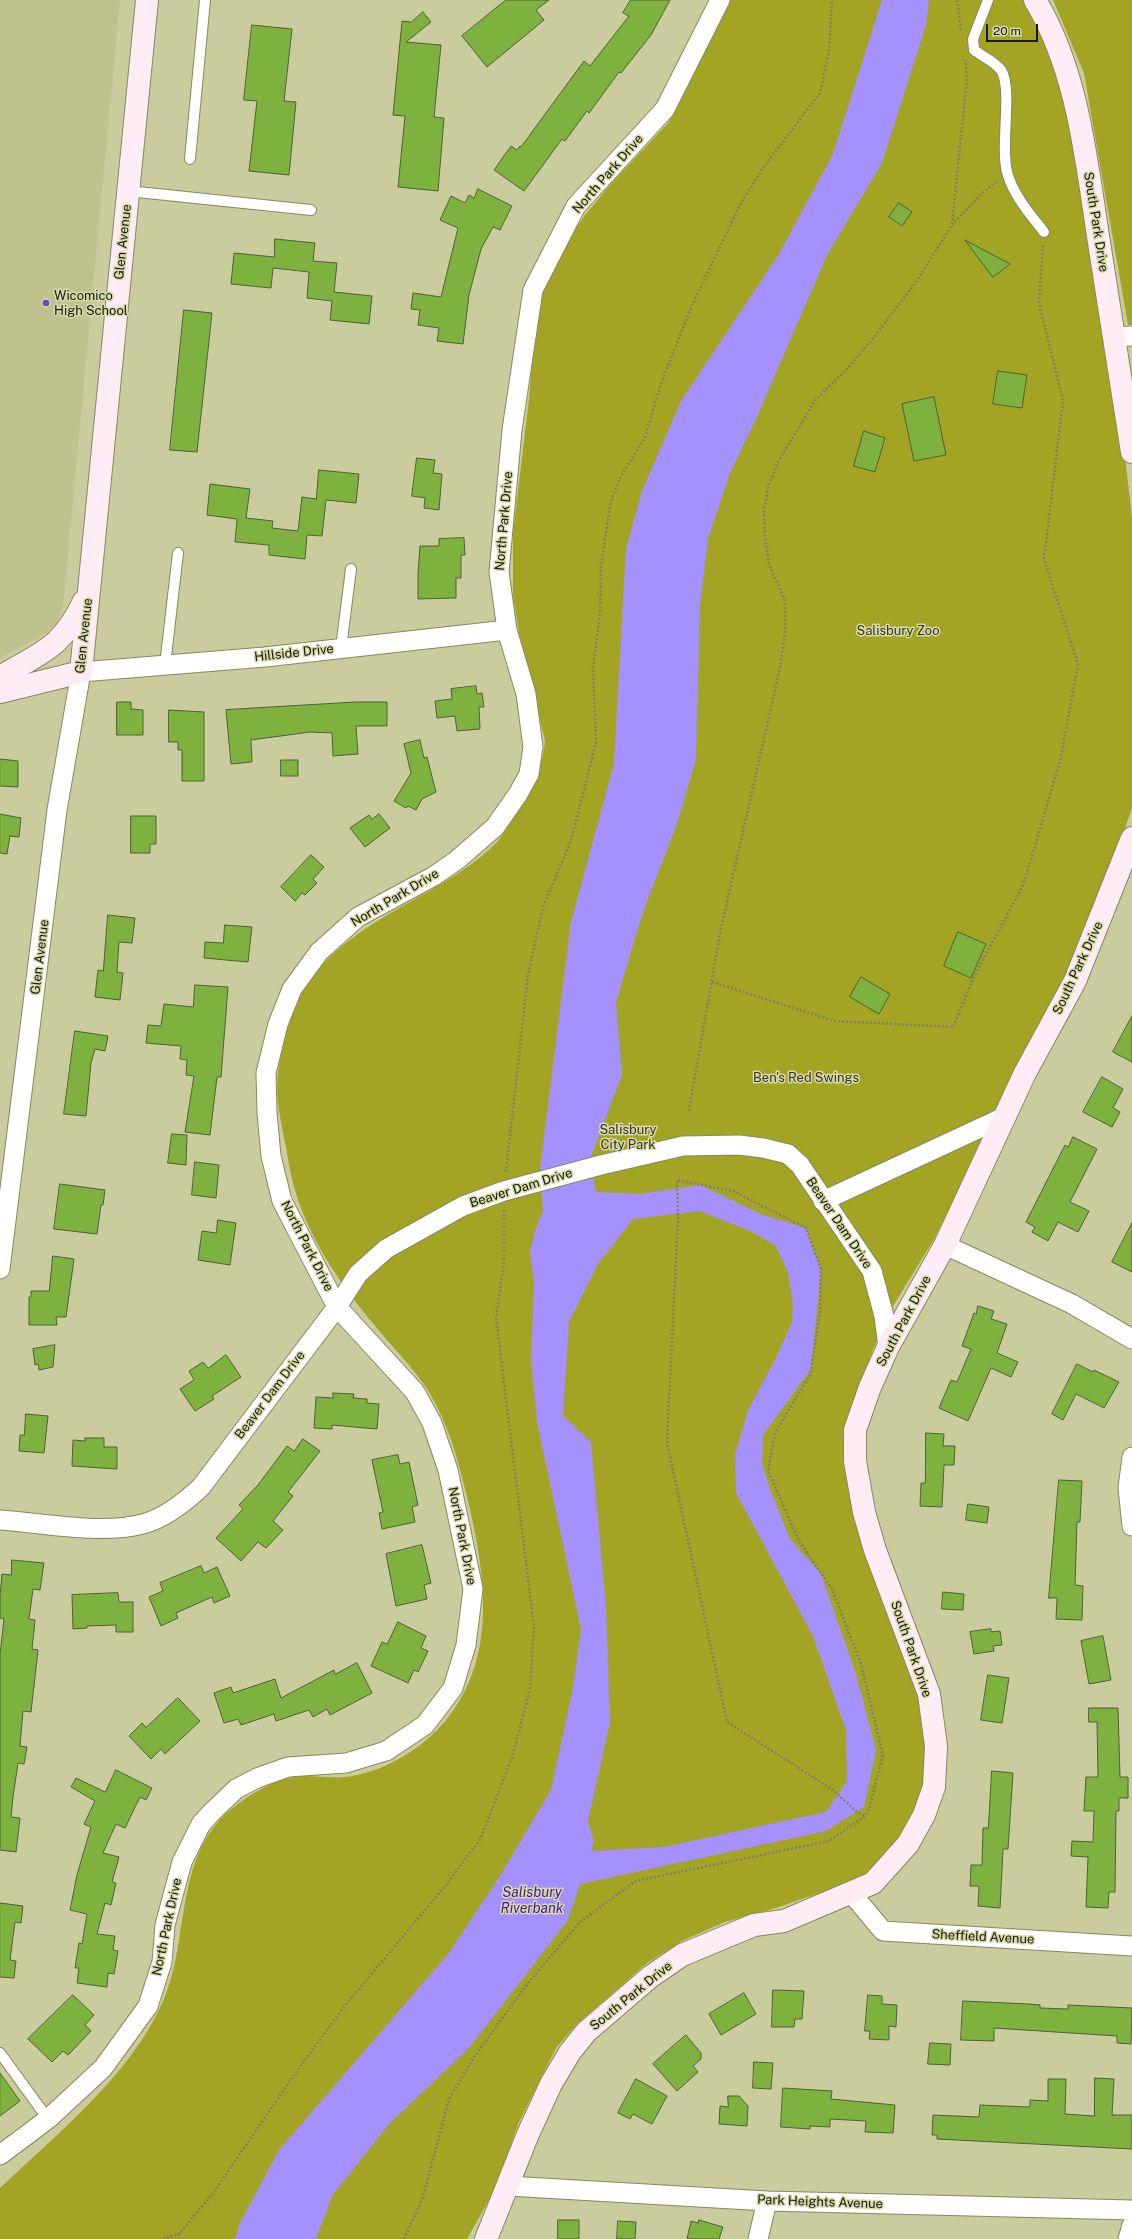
<!DOCTYPE html>
<style>
body{margin:0}
#map{position:relative;width:1132px;height:2239px;overflow:hidden;background:#cacc9e;font-family:"Public Sans",sans-serif}
canvas{display:block}
.scale{position:absolute;left:986px;top:24px;width:52px;height:18px;box-sizing:border-box;border:2px solid #171807;border-top:0;padding-left:5px;font-size:12px;line-height:14px;white-space:nowrap;color:#171807;-webkit-text-stroke:3px #d7d9ab;paint-order:stroke}
</style>
<div id="map">
<canvas width="1132" height="2239"></canvas>
<div class="scale">20 m</div>
</div>
<script>
const g = document.querySelector('canvas').getContext('2d');
g.lineJoin = 'round';
function paint(path, color) {
  g.fillStyle = color;
  g.fill(path, 'evenodd');
}
function trace(path, color, width, dash) {
  g.strokeStyle = color;
  g.lineWidth = width;
  g.lineCap = dash ? 'butt' : 'round';
  g.setLineDash(dash || []);
  g.stroke(path);
}
function label(font, color, halo, rows, align = 'center') {
  g.font = font + ' "Public Sans",sans-serif';
  g.lineWidth = 3;
  g.setLineDash([]);
  g.textBaseline = 'middle';
  g.strokeStyle = halo;
  g.fillStyle = color;
  for (const [text, x, y, turn = 0] of rows) {
    g.save();
    g.translate(x, y);
    g.rotate((+turn || 0) * Math.PI / 180);
    g.textAlign = isNaN(turn) ? turn : align;
    if (halo) g.strokeText(text, 0, 0);
    g.fillText(text, 0, 0);
    g.restore();
  }
}
const built = new Path2D(`
 M0,0H120L63,606L57,623L46,633L0,658Z`);
const green = new Path2D(`
 M728,0H1023L1052,58L1071,125L1117,388L1132,518V808L1093,920L934,1239L887,1316L872,1352L849,1426L924,1698L927,1763L919,1804L906,1830L877,1866L859,1879L776,1908L725,1922L682,1941L647,1963L576,2025L556,2048L519,2122L494,2191L467,2239H0V2188C58,2133 132,2074 164,1999C188,1942 176,1873 217,1823C235,1802 277,1775 305,1776C321,1776 336,1779 352,1776C387,1770 423,1748 446,1720C499,1656 485,1571 467,1497C458,1460 449,1425 429,1392C415,1369 394,1349 376,1327C341,1285 307,1237 293,1183C290,1172 288,1159 286,1147C281,1122 275,1098 278,1073C283,1041 292,1003 312,977C359,916 437,898 492,847C503,837 510,822 519,809C533,788 543,766 545,741L519,633L513,595V533L529,399L536,315L545,286L560,252L585,215L609,186L669,122Z
 M1053,0H1132V325H1128L1084,73Z`);
const water = new Path2D(`
 M882,0H929L926,25L882,163L827,255L756,419L730,473L708,539L700,605L696,759L677,824L643,912L616,1002L622,1075L590,1159L596,1192L639,1194L700,1185L763,1215L806,1228L821,1269L811,1369L763,1435L762,1463L770,1489L790,1539L821,1574L856,1674L876,1750L864,1807L826,1831L580,1884L568,1920L469,2048L389,2124L332,2196L316,2239H235L240,2223L279,2150L449,1953L500,1876L551,1790L573,1688L581,1629L537,1422L531,1359L534,1283L530,1252L535,1231L543,1210L540,1169L571,922L614,764L626,549L642,491L681,401L779,254L833,154ZM700,1211L750,1231L775,1245L788,1272L793,1306L792,1322L775,1360L749,1408L735,1454L736,1493L813,1636L846,1730L847,1781L826,1812L664,1847L591,1851L594,1842L588,1821L610,1722L606,1607L591,1442L563,1416L569,1322L598,1264L633,1219Z`);
const building = new Path2D(`
 M506,0H549L536,10L544,20L487,67L462,36Z
 M631,0H670L651,35L621,73L619,72L589,113L587,111L565,141L562,139L524,191L494,170L511,146L517,150L520,146L521,147L584,61L590,66L629,16L623,13Z
 M423,12L431,22L406,42L441,45L434,117L444,118L438,191L398,187L405,116L393,115L402,21L411,22Z
 M252,25L292,29L284,101L296,102L289,175L249,171L257,101L244,100Z
 M478,189L512,206L500,230L493,227L481,249L469,295L463,344L437,341L439,328L418,325L420,310L411,309L413,293L441,297L458,228L440,220L451,196L465,203L469,195L474,198Z
 M899,203L912,212L902,226L889,217Z
 M275,239L315,243L313,261L337,263L334,292L372,296L369,324L330,320L332,301L307,298L309,272L273,268L271,288L231,284L234,253L274,257Z
 M965,240L1010,264L993,277Z
 M184,310L212,313L197,452L170,450Z
 M998,371L1027,375L1022,408L993,404Z
 M934,397L946,455L914,461L902,404Z
 M864,431L885,438L875,472L854,466Z
 M417,458L435,460L433,473L442,474L439,510L424,508L425,498L412,496Z
 M319,470L359,474L356,503L326,500L322,536L307,535L305,559L269,555V545L235,542L237,519L207,515L210,484L250,489L246,518L273,521L272,528L298,531L302,497L316,499Z
 M464,538L465,555H461V578H456V598L418,599V573L420,546H439V539Z
 M476,686L477,694L482,693L484,707H479L480,729L457,731L455,716L437,718L435,701L452,699L451,689Z
 M117,702H131V709L143,710V735H117Z
 M356,702H387V726H356L358,754L333,756L332,733L310,732L251,740L252,762L231,764L226,710Z
 M169,710L204,712V781H182V750H178V742H169Z
 M420,740L424,758L427,757L436,792L422,799L416,810L408,806L406,808L394,801L411,773L404,744Z
 M0,759L18,761V787L0,786Z
 M281,760H298V776H281Z
 M0,814L21,818L19,837L10,836L7,854L0,853Z
 M379,814L390,828L365,847L350,828L369,815L372,819Z
 M131,816H156V844H150V853H131Z
 M311,855L324,867L313,879L317,883L305,895L302,893L295,901L281,887Z
 M108,915L135,918L132,943L119,942L117,972L123,973L120,1000L95,997L98,970L103,971Z
 M225,925L252,927L248,962L204,958L205,942L223,943Z
 M958,932L986,944L971,978L944,966Z
 M861,977L890,994L879,1014L850,997Z
 M195,985L228,987L221,1077H217L210,1135L185,1132L194,1076L186,1075L187,1060L180,1059L181,1046L146,1043L148,1025L161,1026L164,1004L193,1007Z
 M1132,1016V1062L1113,1052Z
 M75,1031L108,1036L105,1051L95,1049L91,1063L86,1116L64,1114Z
 M1102,1077L1123,1089L1113,1108L1120,1112L1112,1127L1083,1112Z
 M172,1134L187,1135L186,1165L168,1163Z
 M1073,1137L1097,1149L1070,1202L1089,1211L1078,1232L1058,1222L1048,1241L1032,1232L1035,1227L1026,1222L1065,1145L1068,1147Z
 M195,1162L219,1165L216,1198L192,1195Z
 M60,1184L105,1190L103,1205H101L97,1234L54,1229Z
 M218,1220L236,1223L230,1265L198,1260L202,1231L216,1233Z
 M1132,1223V1272L1112,1262Z
 M53,1256L74,1259L66,1317H56L57,1325H29V1297H31V1291H49Z
 M978,1306L994,1311L991,1319L1007,1324L997,1353L1018,1362L1011,1377L991,1368L968,1421L939,1408L951,1380L957,1382L971,1349L962,1346L974,1313L976,1314Z
 M55,1345L53,1367L39,1370L38,1364L35,1365L33,1349Z
 M226,1355L241,1377L212,1396L214,1399L195,1411L180,1389L194,1380L189,1371L203,1362L208,1368Z
 M1077,1364L1093,1372L1094,1370L1119,1382L1104,1408L1076,1394L1063,1420L1052,1414Z
 M333,1393L354,1394L353,1398L367,1399V1403L379,1404L377,1429L332,1425V1429L314,1428L316,1397L333,1398Z
 M26,1414L48,1416L44,1453L19,1451L20,1435H24Z
 M926,1433L944,1434L943,1446H955L954,1465H944L942,1507L920,1506L921,1483H925Z
 M85,1438H104V1447H117V1469L72,1466L73,1440L85,1441Z
 M303,1439L320,1451L288,1492L293,1496L273,1521L283,1530L266,1548L258,1542L241,1561L216,1538L243,1509L239,1505L258,1485L287,1446L294,1451Z
 M398,1455L400,1464L409,1462L418,1505L412,1507L415,1522L382,1529L379,1513L383,1512L372,1460Z
 M1059,1480L1082,1481L1080,1522H1077L1075,1585L1083,1586L1082,1620L1056,1619L1057,1598H1049Z
 M968,1504L989,1507L987,1523L966,1520Z
 M422,1545L431,1583L424,1585L427,1599L396,1606L386,1554Z
 M12,1560L44,1563L40,1590L33,1589L29,1619L35,1620L32,1649L38,1650L31,1712L23,1711L20,1746L27,1747L24,1764L18,1763L13,1797L11,1817L20,1818L16,1852L0,1850V1655L4,1619L0,1618V1596L2,1574L11,1575Z
 M201,1566L204,1573L217,1567L230,1596L214,1603L212,1597L176,1613L178,1618L161,1626L149,1597L163,1591L160,1583Z
 M943,1592L964,1594L963,1610L942,1609Z
 M118,1593L119,1602H133V1632H116V1625L87,1626V1628L73,1629L72,1595Z
 M398,1622L426,1636L421,1648L428,1651L418,1672L414,1670L408,1683L371,1666L382,1642L387,1644Z
 M991,1629V1632L1000,1631L1002,1645L993,1646L994,1651L974,1654L970,1632Z
 M1103,1636L1111,1680L1089,1684L1081,1641Z
 M357,1663L372,1693L330,1715L327,1709L313,1717L309,1710L276,1721L274,1714L241,1725L238,1719L224,1723L214,1693L231,1687L233,1693L275,1679L281,1698L334,1670L335,1674Z
 M988,1675L1009,1678L1002,1723L981,1720Z
 M178,1698L200,1721L165,1754L161,1749L151,1759L129,1736L142,1723L146,1727Z
 M1089,1708H1118L1120,1777H1128V1798H1119V1811H1116L1115,1892H1109L1108,1908L1086,1907L1088,1857L1071,1856L1072,1841L1093,1842L1094,1811H1084L1086,1777H1098L1097,1722H1089Z
 M116,1770L152,1788L146,1800L140,1797L125,1828L116,1824L103,1853L119,1857L112,1882L116,1883L111,1905L105,1903L97,1934L115,1936L113,1950L118,1951L114,1974L108,1973L107,1987L77,1983L79,1968H75L79,1943L82,1944L87,1914L70,1910L77,1875L91,1827L84,1824L95,1801L71,1787L76,1778L105,1792Z
 M992,1771L1013,1773L1008,1849H1003L1000,1908L978,1906L979,1886H970L971,1865H982L983,1828H988Z
 M0,1903L23,1906L21,1923L15,1922L10,1960L16,1961L14,1978L0,1977Z
 M773,1990L804,1991L802,2019H795L794,2027H772Z
 M744,1993L756,2014L721,2035L709,2014Z
 M73,1995L94,2015L85,2025L91,2031L68,2055L63,2051L52,2062L28,2039Z
 M868,1995L882,1996V2004L897,2005L896,2027L889,2026V2040L869,2039L870,2031H865Z
 M963,2001L1029,2004L1040,2005V2008L1068,2009V2005L1132,2008L1131,2044L1117,2043V2036L994,2028V2041L961,2040Z
 M686,2035L701,2053V2059L693,2066L698,2072L677,2091L653,2064Z
 M930,2043L951,2044L950,2065L928,2064Z
 M754,2062L773,2063L771,2089L753,2088Z
 M0,2073L20,2101L0,2116Z
 M1095,2078L1114,2079L1112,2115H1132V2149L937,2139V2135H932L933,2115L979,2117L980,2105L1030,2107V2100L1048,2101V2079H1066L1065,2114L1094,2116Z
 M636,2079L667,2096L652,2124L633,2114L630,2119L618,2113Z
 M783,2088L832,2091L831,2099L895,2105L893,2133L865,2132L866,2121L830,2119V2127L810,2126V2129L781,2127Z
 M728,2096H739L748,2106L747,2126L719,2124L720,2106L728,2107Z
 M558,2220H579V2239H558Z
 M699,2220L723,2227L719,2239H687L691,2221L698,2223Z
 M618,2221L636,2222L635,2239H617Z`);
const path = new Path2D(`
 M957,0L961,31
 M952,224L967,79L965,60
 M712,982L835,1021L953,1027L973,979L1024,883L1061,757L1078,664L1044,559L1063,401L1039,303L1043,244
 M689,1111L720,933L780,668L785,632V601L769,564L765,538L764,511L768,488L778,462L816,399L846,370L875,336L916,282L952,225L981,194L996,182
 M506,1172L528,975L543,907L571,841L596,742L593,668L600,614L601,566L611,500L621,476L645,437L662,381L692,305L742,201L765,165L820,93L829,51L832,0
 M179,2234V2239
 M163,2239L179,2234L214,2192L289,2082L347,2003L446,1885L481,1838L512,1757L530,1690L534,1627L496,1318L504,1261V1209
 M404,2239L423,2197L449,2099L474,2057L528,1983L580,1922L636,1881L829,1841L865,1816L869,1809L883,1755L861,1664L832,1589L799,1541L768,1471L775,1433L810,1375L820,1311L821,1269L806,1228L733,1191L677,1180L678,1218L667,1442L727,1722L833,1790L857,1812L865,1816`);
const lane = new Path2D(`
 M988,0L973,39L974,50C982,56 995,62 1001,70C1013,89 1000,145 1007,172C1013,195 1030,214 1044,232
 M190,159L205,0
 M128,191L311,210
 M341,648L351,569
 M165,665L178,553
 M0,2053L48,2119`);
const street = new Path2D(`
 M1114,337L1132,336
 M823,1201L1006,1116
 M945,1245L1072,1304L1132,1339
 M0,1269L57,810L81,672L265,657L507,630
 M1132,1457L1128,1488L1132,1526
 M0,1520C43,1523 101,1535 143,1524C165,1518 185,1502 201,1487L337,1307L358,1274L386,1249L463,1206L504,1191L601,1165L683,1146L739,1145L763,1148L788,1154L800,1165L872,1271L884,1316L888,1347
 M852,1894L883,1931L1132,1946
 M0,2155L48,2119L103,2068L148,2006L162,1962L165,1925L182,1862L201,1824L211,1813L236,1789L257,1778L288,1767L346,1763L386,1751L425,1725L453,1688L466,1645L473,1589L448,1470L432,1423L415,1392L337,1307L282,1201L271,1156L267,1113L266,1073L278,1024L292,989L319,952L358,917L434,876L457,860L495,827L518,794L529,774L533,747L526,694L507,630L499,572L512,430L533,290L576,206L665,109L720,0
 M508,2186L767,2201L1132,2210
 M758,2239L767,2201
 M1128,2239L1132,2225`);
const secondary = new Path2D(`
 M1035,0C1077,69 1086,157 1098,236C1109,308 1121,380 1132,452
 M0,677C42,652 62,648 84,601
 M0,692L81,672L147,0
 M486,2239L528,2134L551,2084L570,2052L586,2032L650,1977L682,1955L754,1925L784,1921L873,1883L908,1844L924,1815L934,1787L936,1746L929,1694L875,1550L864,1512L855,1461V1430L870,1387L888,1347L945,1245L1025,1073L1075,981L1132,838`);
const markers = [
 [46,303,4,"#6648c0"]
];
const streetNames = [
 ["North Park Drive",608,174,-49],
 ["South Park Drive",1096,222,81],
 ["Glen Avenue",123,242,-84],
 ["North Park Drive",504,521,-85],
 ["Glen Avenue",84,636,-84],
 ["Hillside Drive",294,653,-6],
 ["North Park Drive",395,898,-31],
 ["Glen Avenue",40,957,-83],
 ["South Park Drive",1078,968,-65],
 ["Beaver Dam Drive",521,1188,-17],
 ["Beaver Dam Drive",839,1223,56],
 ["North Park Drive",307,1246,63],
 ["South Park Drive",904,1321,-62],
 ["Beaver Dam Drive",270,1395,-53],
 ["North Park Drive",462,1536,79],
 ["South Park Drive",911,1649,71],
 ["North Park Drive",167,1927,-78],
 ["Sheffield Avenue",983,1937,3],
 ["South Park Drive",631,1996,-39],
 ["Park Heights Avenue",820,2202,2]
];
const poiNames = [
 ["Wicomico",54,296],
 ["High School",54,311]
];
const parkNames = [
 ["Salisbury Zoo",898,631],
 ["Ben's Red Swings",806,1078],
 ["Salisbury",628,1130],
 ["City Park",628,1145]
];
const waterNames = [
 ["Salisbury",532,1893],
 ["Riverbank",532,1909]
];
paint(built, '#c0c28d');
paint(green, '#a3a424');
paint(water, '#a491fe');
paint(building, '#7eb13e');
trace(building, '#4e603b', 1);
trace(lane, '#87885d', 12);
trace(street, '#87885d', 21);
trace(secondary, '#87885d', 24);
trace(path, '#7f815f', 2.5, [2, 2]);
trace(lane, '#fff', 10);
trace(street, '#fff', 19);
trace(secondary, '#ffecf5', 22);
for (const [x, y, r, color] of markers) {
  const dot = new Path2D();
  dot.arc(x, y, r, 0, 2 * Math.PI);
  g.fillStyle = color;
  g.fill(dot);
  trace(dot, '#d7d9ab', 1.5);
}
label('13px', '#171807', '#d7d9ab', streetNames);
label('13px', '#171807', '#d7d9ab', poiNames, 'left');
label('13px', '#34341e', '#d7d9ab', parkNames);
label('italic 14px', '#441796', '#d7d9ab', waterNames);
</script>
